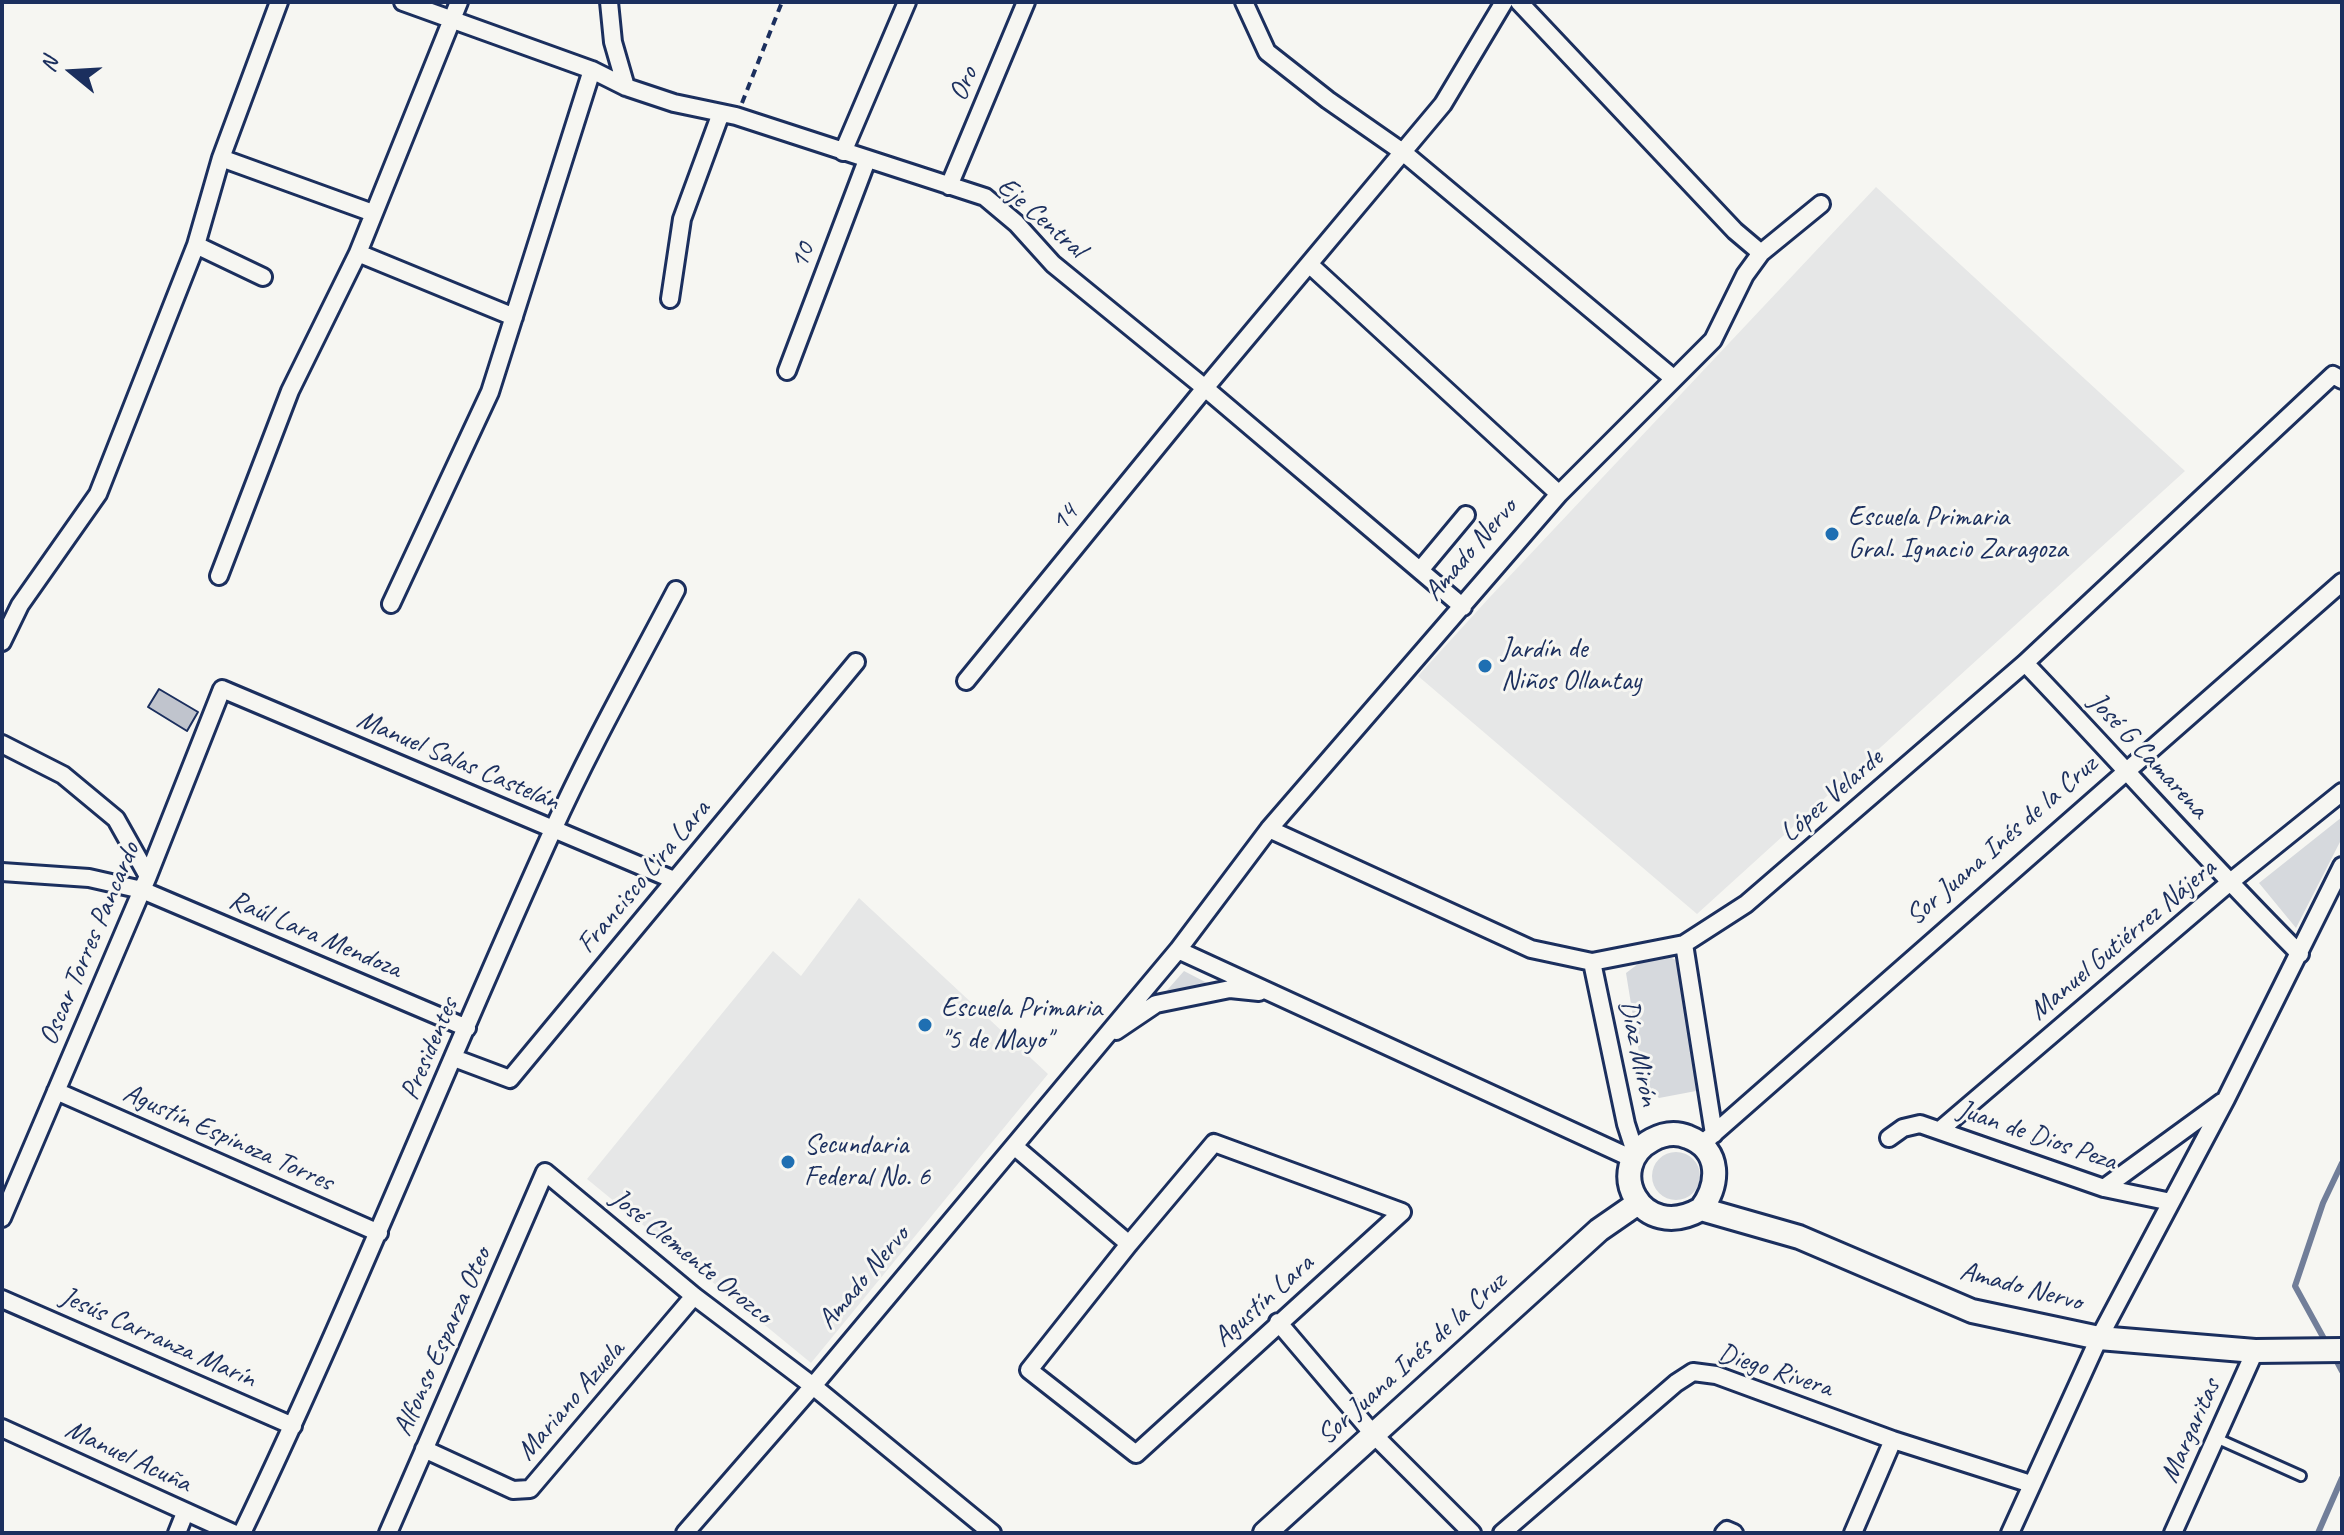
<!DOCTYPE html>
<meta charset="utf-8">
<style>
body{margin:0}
#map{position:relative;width:2344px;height:1535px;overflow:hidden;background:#f6f6f2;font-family:Caveat,sans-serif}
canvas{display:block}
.frame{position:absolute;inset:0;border:4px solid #1b2f5e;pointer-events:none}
.north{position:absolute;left:32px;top:32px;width:80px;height:80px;-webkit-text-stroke:6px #f6f6f2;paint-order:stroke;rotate:288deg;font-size:22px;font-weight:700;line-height:32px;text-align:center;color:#1b2f5e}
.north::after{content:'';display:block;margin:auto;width:28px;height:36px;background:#1b2f5e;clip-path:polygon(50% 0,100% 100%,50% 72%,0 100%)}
</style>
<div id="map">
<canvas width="2344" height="1535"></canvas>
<div class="frame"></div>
<div class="north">N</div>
</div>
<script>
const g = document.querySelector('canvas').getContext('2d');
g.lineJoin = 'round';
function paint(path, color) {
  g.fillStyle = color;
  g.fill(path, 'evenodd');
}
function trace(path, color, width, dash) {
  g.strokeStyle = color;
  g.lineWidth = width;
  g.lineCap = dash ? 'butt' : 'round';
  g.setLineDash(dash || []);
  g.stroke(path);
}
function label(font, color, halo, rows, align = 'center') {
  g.font = font + ' Caveat,sans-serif';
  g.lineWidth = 6;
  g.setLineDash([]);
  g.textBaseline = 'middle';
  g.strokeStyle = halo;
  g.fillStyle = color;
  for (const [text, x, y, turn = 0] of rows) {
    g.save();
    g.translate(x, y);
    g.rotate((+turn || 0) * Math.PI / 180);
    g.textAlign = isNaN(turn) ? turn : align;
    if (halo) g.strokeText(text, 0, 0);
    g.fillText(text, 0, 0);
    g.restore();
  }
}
const built = new Path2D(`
 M1876,187L2185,471L1697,914L1418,676L1489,598Z
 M859,898L1048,1074L811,1363L587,1179L773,951L801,976Z`);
const green = new Path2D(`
 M2342,817V838L2296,928L2259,883Z
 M1656,956L1670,957L1681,963L1700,1077L1696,1091L1659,1098L1644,1084L1626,973L1638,964Z
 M1184,971L1211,985L1162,996Z
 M1652 1176a24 24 0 1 1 48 0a24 24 0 1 1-48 0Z`);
const stream = new Path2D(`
 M2328,1346L2295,1286L2323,1203L2342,1163
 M2334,1356L2342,1371
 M2318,1533L2342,1478`);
const building = new Path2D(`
 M159,689L198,712L187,731L148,707Z`);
const path = new Path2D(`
 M742,103L782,2`);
const service = new Path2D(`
 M2216,1438L2301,1476`);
const minor = new Path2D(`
 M403,2L592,70L626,87L674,103L736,116L985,197L1016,223L1053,264L1205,388L1463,607
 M609,2L613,42L626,87
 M1244,2L1267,52L1328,100L1404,153L1673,378
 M1519,2L1735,231L1761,253
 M843,152L907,2
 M221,158L373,213
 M949,186L1026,2
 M196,245L263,277
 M358,253L514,317
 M1309,264L1559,494
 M670,299L682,219L721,113
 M787,371L867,160
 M1421,569L1466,515
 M219,576L290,391L358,253L459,2
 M391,604L490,392L592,70
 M2,642L20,605L98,494L196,245L221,158L279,2
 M2025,663C2117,759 2205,859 2300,954
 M966,681L1205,388L1443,104L1504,2
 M2,744L63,775L116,819L148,876
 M1269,829L1531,949L1592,962L1684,944L1746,904L2025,663L2333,375L2342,380
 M2,872L89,878L142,890L467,1028
 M1684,944L1714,1134
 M1178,950L1633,1159
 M1592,962L1626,1124L1636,1155
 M1116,1031L1156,1004L1230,989L1259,992
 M454,1058L510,1079L856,662
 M56,1091L379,1233
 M1940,1130L2229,883L2342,792
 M1889,1138L1903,1128L1920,1124L2104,1188L2171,1202
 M1214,1143L1402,1212L1136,1454L1029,1370L1129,1244Z
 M1702,1144L2342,582
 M1014,1146L1129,1244
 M2104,1188L2222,1102
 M2,1218L148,876L222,689L674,880
 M2,1299L293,1426
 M1278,1322L1374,1435L1472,1533
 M2,1428L233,1533
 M424,1449L513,1490L530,1489L694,1296
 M177,1533L185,1513
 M242,1533C353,1302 446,1065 552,832C589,750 634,670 676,590
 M388,1533L545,1172L694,1296L813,1386L992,1533
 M685,1533L813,1386L1178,950L1269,829L1559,494L1713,340L1745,275L1761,253L1821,204
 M1502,1533L1676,1383L1693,1372L1716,1375L1893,1440L2031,1484
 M1724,1533L1727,1530L1734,1533
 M1853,1533L1893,1440
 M2010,1533L2099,1338L2226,1099L2342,866
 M2173,1533L2255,1351`);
const secondary = new Path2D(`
 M1701,1209C1719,1185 1722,1150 1688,1137C1676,1132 1663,1134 1652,1140C1603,1166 1640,1244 1701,1209L1799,1237L1972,1311L2099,1338L2255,1351L2342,1350
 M1265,1533L1599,1230L1638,1203`);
const markers = [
 [1832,534,8,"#1f6fb2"],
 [1485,666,8,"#1f6fb2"],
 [925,1025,8,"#1f6fb2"],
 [788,1162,8,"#1f6fb2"]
];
const streetNames = [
 ["Oro",964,84,-67],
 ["Eje Central",1041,218,41],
 ["10",803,256,-70],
 ["14",1065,518,-51],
 ["Amado Nervo",1471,550,-49],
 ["José G Camarena",2148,756,47],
 ["Manuel Salas Castelán",458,761,23],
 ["López Velarde",1832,796,-41],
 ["Sor Juana Inés de la Cruz",2002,841,-41],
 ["Francisco Lira Lara",644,877,-50],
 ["Raúl Lara Mendoza",315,935,23],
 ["Manuel Gutiérrez Nájera",2123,940,-40],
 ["Oscar Torres Pancardo",90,944,-67],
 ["Presidentes",430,1049,-67],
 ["Díaz Mirón",1638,1053,78],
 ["Juan de Dios Peza",2037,1136,19],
 ["Agustín Espinoza Torres",228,1138,24],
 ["José Clemente Orozco",691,1257,39],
 ["Amado Nervo",864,1278,-50],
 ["Amado Nervo",2021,1287,15],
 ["Agustín Lara",1264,1301,-42],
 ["Jesús Carranza Marín",158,1338,24],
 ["Alfonso Esparza Oteo",443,1342,-66],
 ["Sor Juana Inés de la Cruz",1412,1359,-42],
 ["Diego Rivera",1775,1371,18],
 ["Mariano Azuela",571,1401,-49],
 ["Margaritas",2191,1431,-66],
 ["Manuel Acuña",128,1457,25]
];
const poiNames = [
 ["Escuela Primaria",1848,518],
 ["Gral. Ignacio Zaragoza",1848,550],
 ["Jardín de",1501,650],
 ["Niños Ollantay",1501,682],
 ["Escuela Primaria",941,1009],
 ["\"5 de Mayo\"",941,1041],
 ["Secundaria",804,1146],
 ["Federal No. 6",804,1178]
];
paint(built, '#e6e7e7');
paint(green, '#d6d9dd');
trace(stream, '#717e99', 6);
paint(building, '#c0c4cd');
trace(building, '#1b2f5e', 2);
trace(service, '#1b2f5e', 14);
trace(minor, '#1b2f5e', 22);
trace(secondary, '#1b2f5e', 28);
trace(path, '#1b2f5e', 4, [8, 6]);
trace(service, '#f6f6f2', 8);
trace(minor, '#f6f6f2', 16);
trace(secondary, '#f6f6f2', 22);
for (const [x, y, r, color] of markers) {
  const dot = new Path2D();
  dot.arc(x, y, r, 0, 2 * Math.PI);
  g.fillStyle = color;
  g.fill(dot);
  trace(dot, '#f6f6f2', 3);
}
label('28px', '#1b2f5e', '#f6f6f2', streetNames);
label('28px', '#1b2f5e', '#f6f6f2', poiNames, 'left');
</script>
